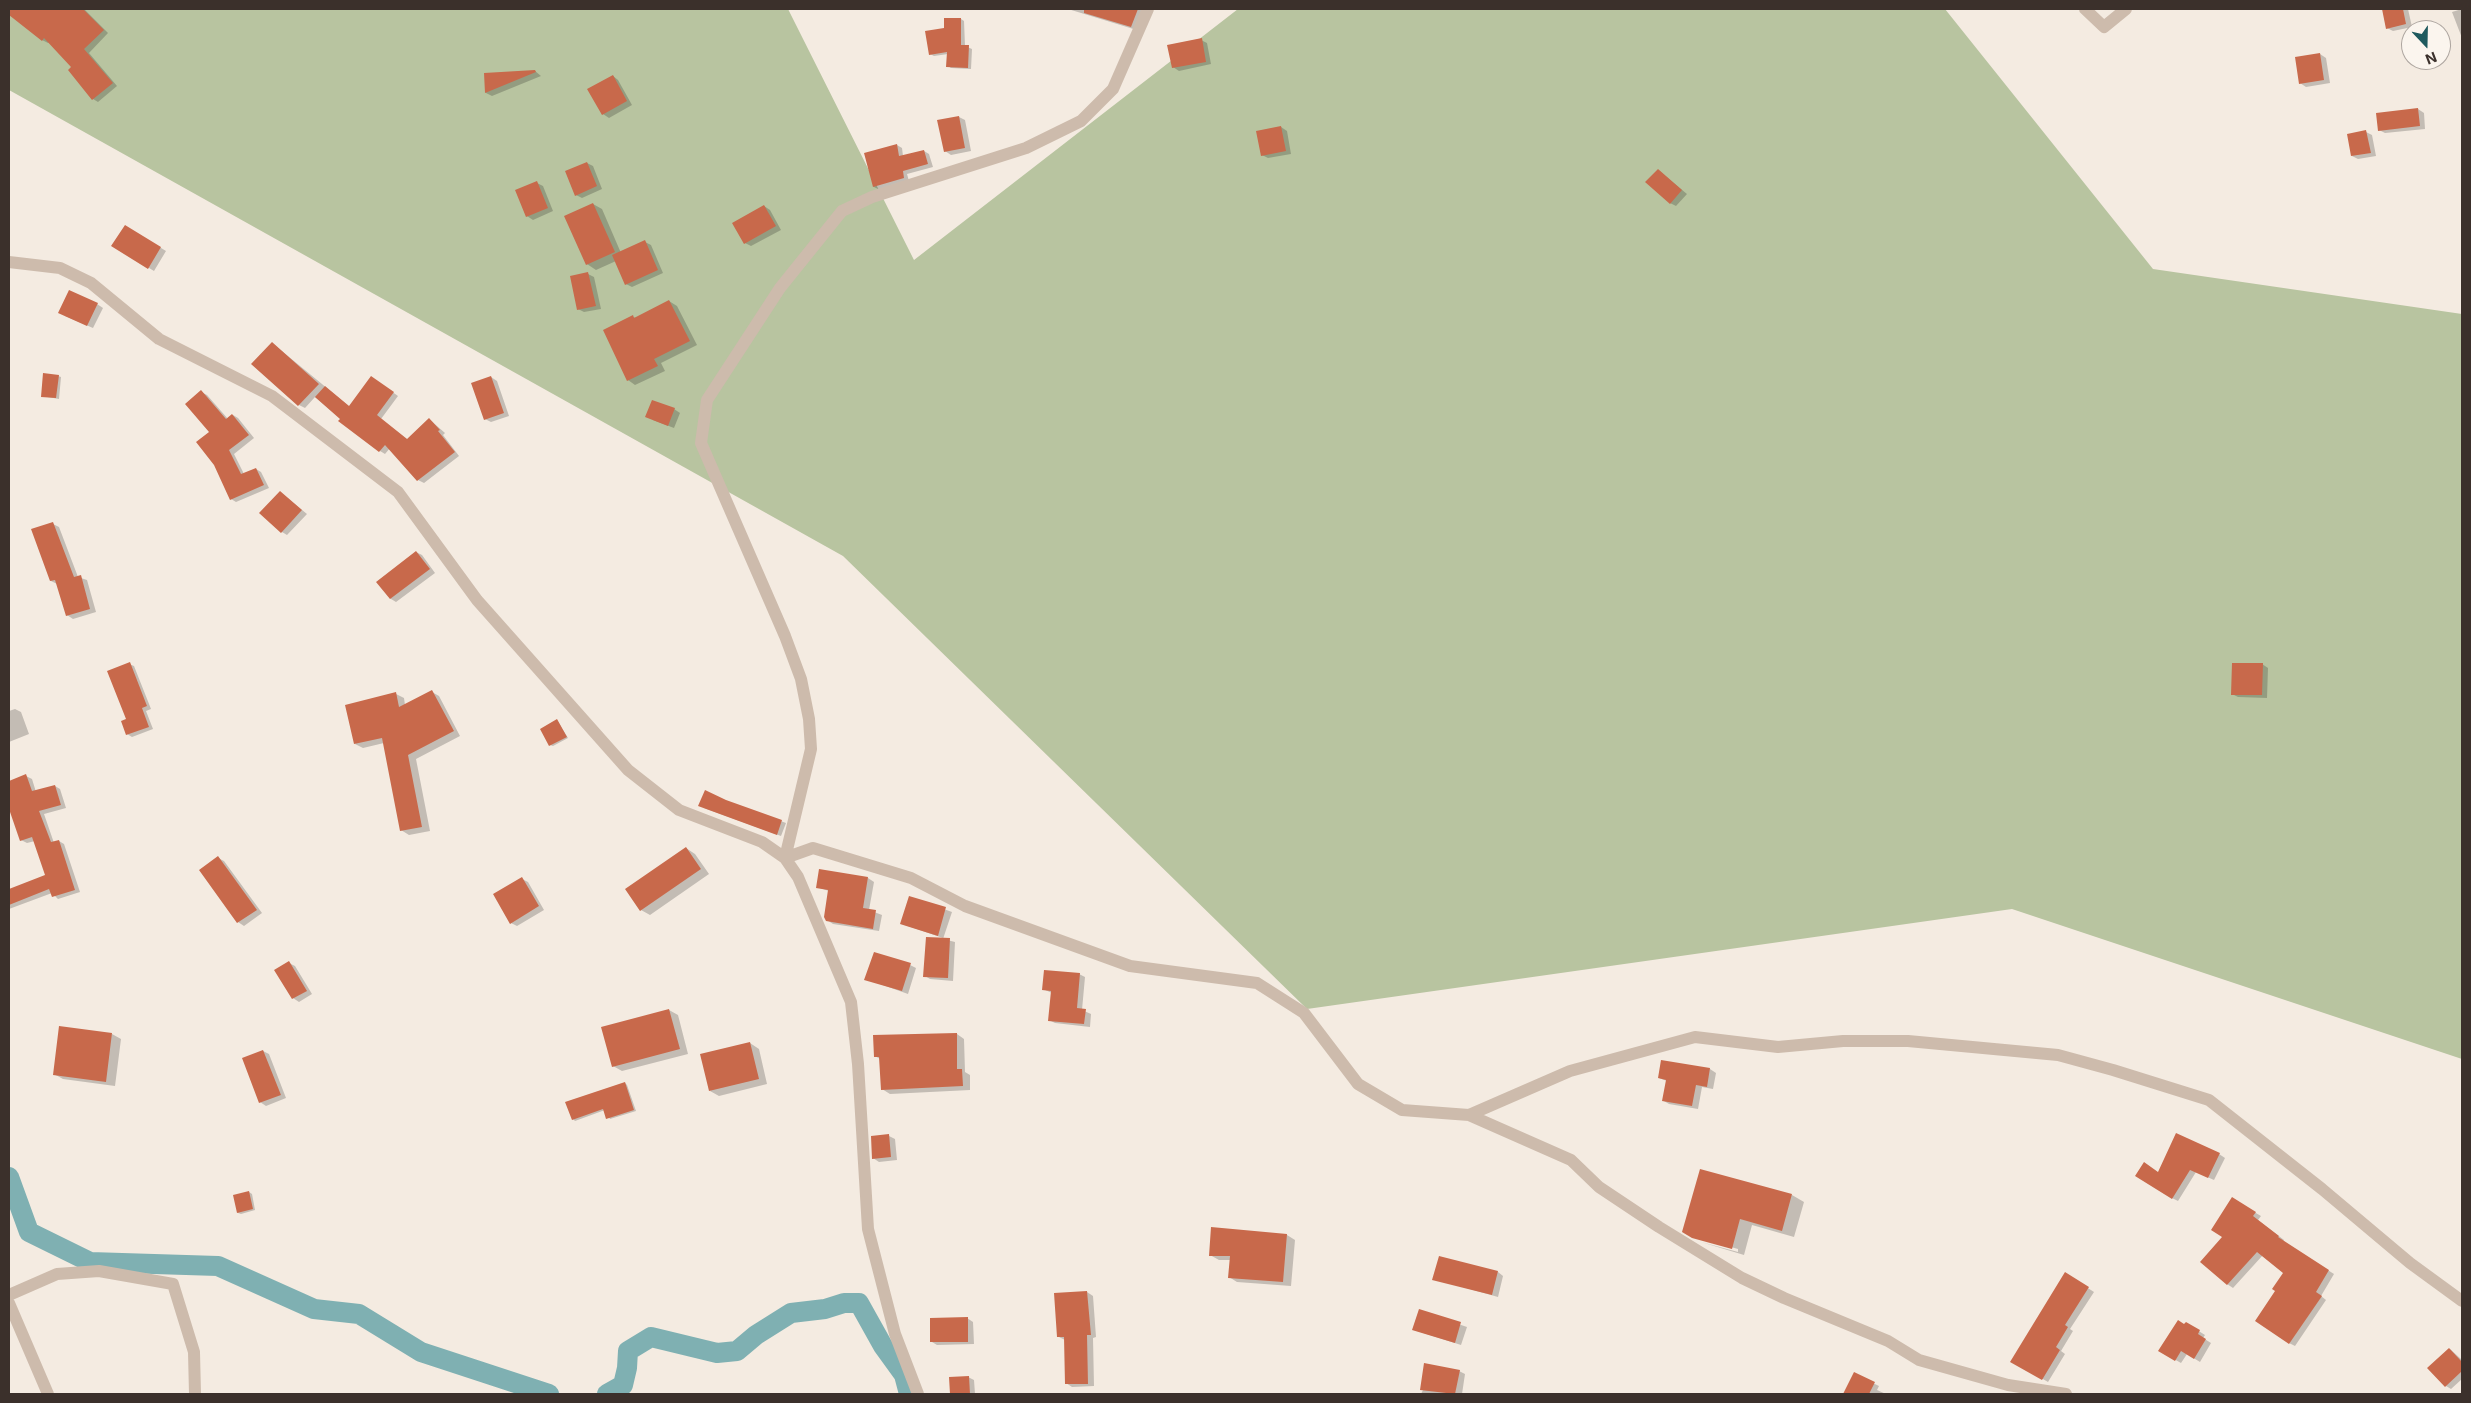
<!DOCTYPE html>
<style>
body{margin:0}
#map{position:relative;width:2471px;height:1403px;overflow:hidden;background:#f4ebe1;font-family:Inter,sans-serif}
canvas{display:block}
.frame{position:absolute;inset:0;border:10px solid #3b302b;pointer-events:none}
.north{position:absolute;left:2401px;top:20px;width:50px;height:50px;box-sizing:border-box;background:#fbf5ee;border:1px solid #aea6a0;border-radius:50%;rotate:159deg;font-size:14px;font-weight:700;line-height:20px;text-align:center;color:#3b302b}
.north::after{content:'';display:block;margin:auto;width:18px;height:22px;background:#1f5a5e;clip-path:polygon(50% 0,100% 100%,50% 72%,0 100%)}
</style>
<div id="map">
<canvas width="2471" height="1403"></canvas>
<div class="frame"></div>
<div class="north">N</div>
</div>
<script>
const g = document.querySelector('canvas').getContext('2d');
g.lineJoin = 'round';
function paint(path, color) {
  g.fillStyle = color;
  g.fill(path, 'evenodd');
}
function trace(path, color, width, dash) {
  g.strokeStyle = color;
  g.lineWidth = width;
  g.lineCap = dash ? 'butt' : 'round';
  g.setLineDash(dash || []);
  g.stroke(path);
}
const green = new Path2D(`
 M9,9H788L914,260L1238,9H1945L2153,269L2462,314V1059L2012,909L1307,1009L843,556L9,90Z`);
const shadow = new Path2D(`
 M9,9H84L108,33L89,53L117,86L98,102L93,99L73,68L49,42L48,43L42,40L9,14Z
 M1068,9H1148L1140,31Z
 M2383,9H2408L2412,27L2393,31L2387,28Z
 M2462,9V38L2452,12Z
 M961,19L964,21L965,46L972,49L971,69L951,68L948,66V54L934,56L930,54L946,29Z
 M1201,40L1207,43L1211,64L1179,71L1173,67Z
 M2320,54L2326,58L2330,83L2306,87L2300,83Z
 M535,71L541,76L492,96L486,93L485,74Z
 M613,76L618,80L632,105L609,118L603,114Z
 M2418,109L2424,113L2425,129L2385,133L2379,130Z
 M959,117L965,120L971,151L951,155L945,151Z
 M1281,127L1287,131L1291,154L1268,158L1262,155L1258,132Z
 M2366,132L2372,135L2376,156L2358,159L2352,156Z
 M897,145L902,148L903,156L924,151L929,154L933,167L907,174L909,181L880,190L874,187L866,154Z
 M587,163L593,166L602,189L582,198L576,195Z
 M1658,170L1687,194L1676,206L1670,203Z
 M537,183L543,186L553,211L533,220L527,216Z
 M593,204L602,209L621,253L645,242L651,245L663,273L632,287L626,284L616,261L596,270L587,264Z
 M764,206L770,210L781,230L751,246L745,243Z
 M125,226L166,251L154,271L113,246Z
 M588,274L594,277L601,309L584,312L578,309Z
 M669,301L677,306L697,345L661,363L665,371L635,385L628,380L633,317L636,318Z
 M97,304L103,308L93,328L65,316Z
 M272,343L350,407L377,381L398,396L381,419L408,440L429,419L445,433L443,435L459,456L424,483L418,480L390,448L385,454L380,451L340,420L341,419L315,397L305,408L299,405L253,364Z
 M58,376L61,377L59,399L42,396Z
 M491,377L497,381L509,416L491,422L485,419Z
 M201,392L207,395L228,419L233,415L238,418L254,438L234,454L244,474L256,469L261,472L269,488L236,502L231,499Z
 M674,409L680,413L674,428L653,420Z
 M280,492L307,514L287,535L282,532Z
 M53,524L59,527L78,577L87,580L96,612L73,619L67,615L57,584L51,581Z
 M416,552L422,555L435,573L396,602L391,599L378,582Z
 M129,664L134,666L151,709L146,711L153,729L132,737L127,734Z
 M2262,664L2268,668L2267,698L2238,697L2232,694Z
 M432,692L439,696L460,736L416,759L430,831L409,835L401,830L384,743L363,748L355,744L396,694L404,698L405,705Z
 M15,709L21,712L29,734L9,742V711Z
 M557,720L568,738L553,746L550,745Z
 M26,776L32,779L36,792L55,786L60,789L66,808L44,814L54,843L59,841L64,844L80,892L58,899L52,893L9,909V890L46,876L35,841L27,843L21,840L9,805V782Z
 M726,801L786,823L781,836L704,808Z
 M686,848L695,854L709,874L650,915L641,910Z
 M218,858L224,861L262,913L244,926L238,922L200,870Z
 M820,871L868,878L874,882L869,910L882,915L879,931L833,924L827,920L829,891L817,887Z
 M522,879L528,882L544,910L517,926L511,923Z
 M910,897L952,912L943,939L955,942L953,981L930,979L925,976L943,938L902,924Z
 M289,963L295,966L312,994L299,1002L293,998Z
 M910,965L916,968L908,994L866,979Z
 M1079,974L1085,977L1082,1010L1091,1014L1090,1027L1055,1023L1049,1020L1052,993L1043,989Z
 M669,1010L678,1015L688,1054L622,1071L613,1066Z
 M112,1034L121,1039L115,1086L63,1079L54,1074Z
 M957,1034L964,1039L965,1072L970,1075V1090L890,1094L882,1089L880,1059L875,1056Z
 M750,1043L759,1049L767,1084L719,1096L710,1091Z
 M263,1051L269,1054L286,1098L266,1106L260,1102Z
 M1662,1061L1710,1069L1716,1073L1713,1089L1702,1087L1698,1109L1669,1104L1664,1101L1667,1081L1659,1078Z
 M625,1083L627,1085L636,1111L610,1119L605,1110L575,1121L573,1119Z
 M889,1136L895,1139L897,1160L879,1162L873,1158Z
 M2219,1154L2225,1158L2214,1180L2196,1172L2178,1201L2172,1198L2159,1173Z
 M249,1192L252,1194L255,1210L241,1214L238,1213L235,1196Z
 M1792,1195L1804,1202L1794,1237L1752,1225L1744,1255L1701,1242L1738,1252V1249L1695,1237Z
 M2232,1199L2261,1216L2258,1220L2284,1240L2283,1242L2334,1274L2321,1296L2326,1300L2295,1346L2289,1343L2277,1291L2285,1273L2263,1255L2233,1288L2227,1284L2224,1237Z
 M1212,1228L1287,1235L1295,1240L1291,1286L1237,1282L1229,1277L1231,1260H1219L1210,1255Z
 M1498,1272L1503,1276L1498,1297L1434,1279Z
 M2066,1274L2094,1292L2070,1329L2073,1331L2061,1351L2065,1354L2048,1382L2012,1361Z
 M1087,1292L1093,1296L1096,1337L1093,1338L1094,1386L1072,1387L1066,1383L1065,1340L1059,1337Z
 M1420,1311L1467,1327L1461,1345L1414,1330Z
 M967,1318L973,1322L974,1344L937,1345L932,1342Z
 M2186,1323L2205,1335L2203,1338L2211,1343L2200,1362L2187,1354L2181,1363L2160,1351Z
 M2450,1349L2462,1360V1379L2451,1389L2446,1386Z
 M1459,1371L1465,1374L1462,1394H1421L1423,1390Z
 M1854,1374L1879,1386L1877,1390L1886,1394H1845Z
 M968,1377L974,1380L975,1394H952L951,1378Z`);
const canal = new Path2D(`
 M9,1177L29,1232L90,1262L218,1266L314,1309L359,1314L421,1352L549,1394
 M607,1394L623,1385L627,1368L628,1351L651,1337L717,1353L737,1351L756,1335L791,1313L825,1309L844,1303H859L883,1346L904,1375L909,1394`);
const building = new Path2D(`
 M9,9H83L104,30L84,49L113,83L92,100L68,70L71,67L44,38L42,41L9,15Z
 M1084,9H1138L1131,27L1084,13Z
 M2382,9H2403L2406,24L2386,29Z
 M944,18H961V45H969L968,68L946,67L947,52L929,55L925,31L944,28Z
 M1202,38L1206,62L1172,68L1167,45Z
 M2320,53L2324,80L2299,84L2295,57Z
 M535,70L536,72L485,93L484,73Z
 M613,75L627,101L602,115L587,89Z
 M2418,108L2420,126L2378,131L2376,113Z
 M959,116L965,148L944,152L937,120Z
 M1281,126L1286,151L1261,156L1256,131Z
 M2366,130L2371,153L2351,156L2347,134Z
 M897,144L899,156L924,150L928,164L903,171L904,178L873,187L864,153Z
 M587,162L597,186L575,196L565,171Z
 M1658,169L1682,190L1670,204L1645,182Z
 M537,181L548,208L526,217L515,190Z
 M593,203L615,252L586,265L564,216Z
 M764,205L776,226L744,244L732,223Z
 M125,225L161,247L148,269L111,246Z
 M645,240L658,270L625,285L612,255Z
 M588,272L596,306L577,310L570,276Z
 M69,290L98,303L87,326L58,313Z
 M669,300L690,341L654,359L658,366L627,381L603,330L633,315L634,318Z
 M272,342L319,384L298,406L251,364Z
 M43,373L59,375L56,398L41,397Z
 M371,376L394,392L377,415L407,439L429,418L440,430L438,431L455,452L417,481L385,445L379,452L338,421L340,419L315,397L325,386L349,406Z
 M491,376L504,413L484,420L471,383Z
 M201,390L226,419L232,414L249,435L229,450L241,474L256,468L264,485L230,500L214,465L196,442L209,432L185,404Z
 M652,400L675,408L668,426L645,417Z
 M280,491L302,510L281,533L259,513Z
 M53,522L74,577L81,575L90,609L66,616L55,580L50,581L31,529Z
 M416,551L430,569L390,599L376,582Z
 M130,662L147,706L142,708L149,727L126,735L121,721L126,719L107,671Z
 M2232,663H2263L2262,695H2231Z
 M432,690L454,731L408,755L422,827L400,831L382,738L354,744L345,705L396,692L399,707Z
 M557,719L567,737L549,746L540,729Z
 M26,774L32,791L55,785L61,805L39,811L51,842L59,840L75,890L52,897L49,889L9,905V889L45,875L32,837L20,841L9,809V781Z
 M705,790L726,800L782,820L777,835L698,806Z
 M686,847L701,869L640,911L625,889Z
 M218,856L257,910L237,923L199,870Z
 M819,869L868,877L863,908L876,910L873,929L826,921L824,917L828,890L816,888Z
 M522,877L539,906L510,924L493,894Z
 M909,896L946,907L938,936L900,924Z
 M926,937L950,938L948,978L923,977Z
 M874,952L911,963L902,991L864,980Z
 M289,961L307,991L292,999L274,970Z
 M1044,970L1080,973L1077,1008L1086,1009L1084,1024L1048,1021L1051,991L1042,990Z
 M669,1009L680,1049L612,1067L601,1027Z
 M59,1026L112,1033L106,1082L53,1075Z
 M957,1033V1069H962L963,1086L881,1090L879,1057H874L873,1035Z
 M750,1042L759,1079L709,1091L700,1054Z
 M263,1050L281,1095L259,1103L242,1058Z
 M1661,1060L1710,1068L1707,1087L1696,1085L1692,1106L1662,1101L1666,1080L1658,1078Z
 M625,1082L634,1110L606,1119L603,1109L572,1120L565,1102Z
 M2176,1133L2220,1153L2208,1178L2190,1170L2172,1199L2135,1176L2144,1162L2158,1172Z
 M889,1134L891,1157L872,1159L871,1136Z
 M1700,1169L1792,1194L1782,1231L1740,1219L1732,1249L1692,1238L1682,1232Z
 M249,1191L253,1209L237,1213L233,1195Z
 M2232,1197L2256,1212L2253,1216L2279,1236L2278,1237L2329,1270L2316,1292L2322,1296L2289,1344L2255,1321L2275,1291L2272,1289L2283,1273L2257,1252L2227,1285L2200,1262L2222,1237L2211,1230Z
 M1211,1227L1287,1234L1283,1282L1228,1278L1230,1256H1209Z
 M1439,1256L1498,1271L1492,1295L1432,1280Z
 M2065,1272L2089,1287L2065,1325L2068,1327L2056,1347L2060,1350L2042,1380L2010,1362Z
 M1087,1291L1091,1335H1087L1088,1384H1065L1064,1337H1057L1054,1293Z
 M1419,1309L1461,1322L1455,1343L1412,1330Z
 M968,1317V1342H930V1318Z
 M2178,1320L2184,1324L2186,1322L2200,1330L2198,1334L2206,1339L2194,1359L2181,1351L2175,1361L2158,1351Z
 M2449,1348L2462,1362V1371L2445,1387L2427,1368Z
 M1424,1363L1460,1370L1455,1394L1420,1390Z
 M1854,1372L1875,1382L1869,1394H1843Z
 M969,1376L970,1394H950L949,1377Z`);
const street = new Path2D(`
 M2085,9L2104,27L2126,9
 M9,262L60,268L91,283L159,339L272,396L398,492L477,600L628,770L679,810L762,842L785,858L798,877L851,1002L858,1064L868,1229L895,1334L918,1394
 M785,858L813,848L911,878L965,906L1130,966L1257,983L1304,1013L1358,1084L1402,1110L1469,1115L1570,1071L1695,1037L1778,1047L1843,1041H1908L2058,1055L2113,1070L2209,1100L2322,1189L2410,1263L2462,1301
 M785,858L811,749L809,719L801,679L785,636L701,443L707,400L780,288L842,211L872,197L1026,148L1081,121L1113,89L1148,9
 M1469,1115L1571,1160L1599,1187L1659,1227L1742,1278L1784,1298L1888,1341L1919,1360L2008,1385L2066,1394
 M9,1295L57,1274L99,1271L173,1284L194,1352L195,1394
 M9,1303L48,1394`);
paint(green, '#b8c4a0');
paint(shadow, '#0003');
trace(canal, '#7fb0b2', 20);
paint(building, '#c8694b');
trace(street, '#cdbbac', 12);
</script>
